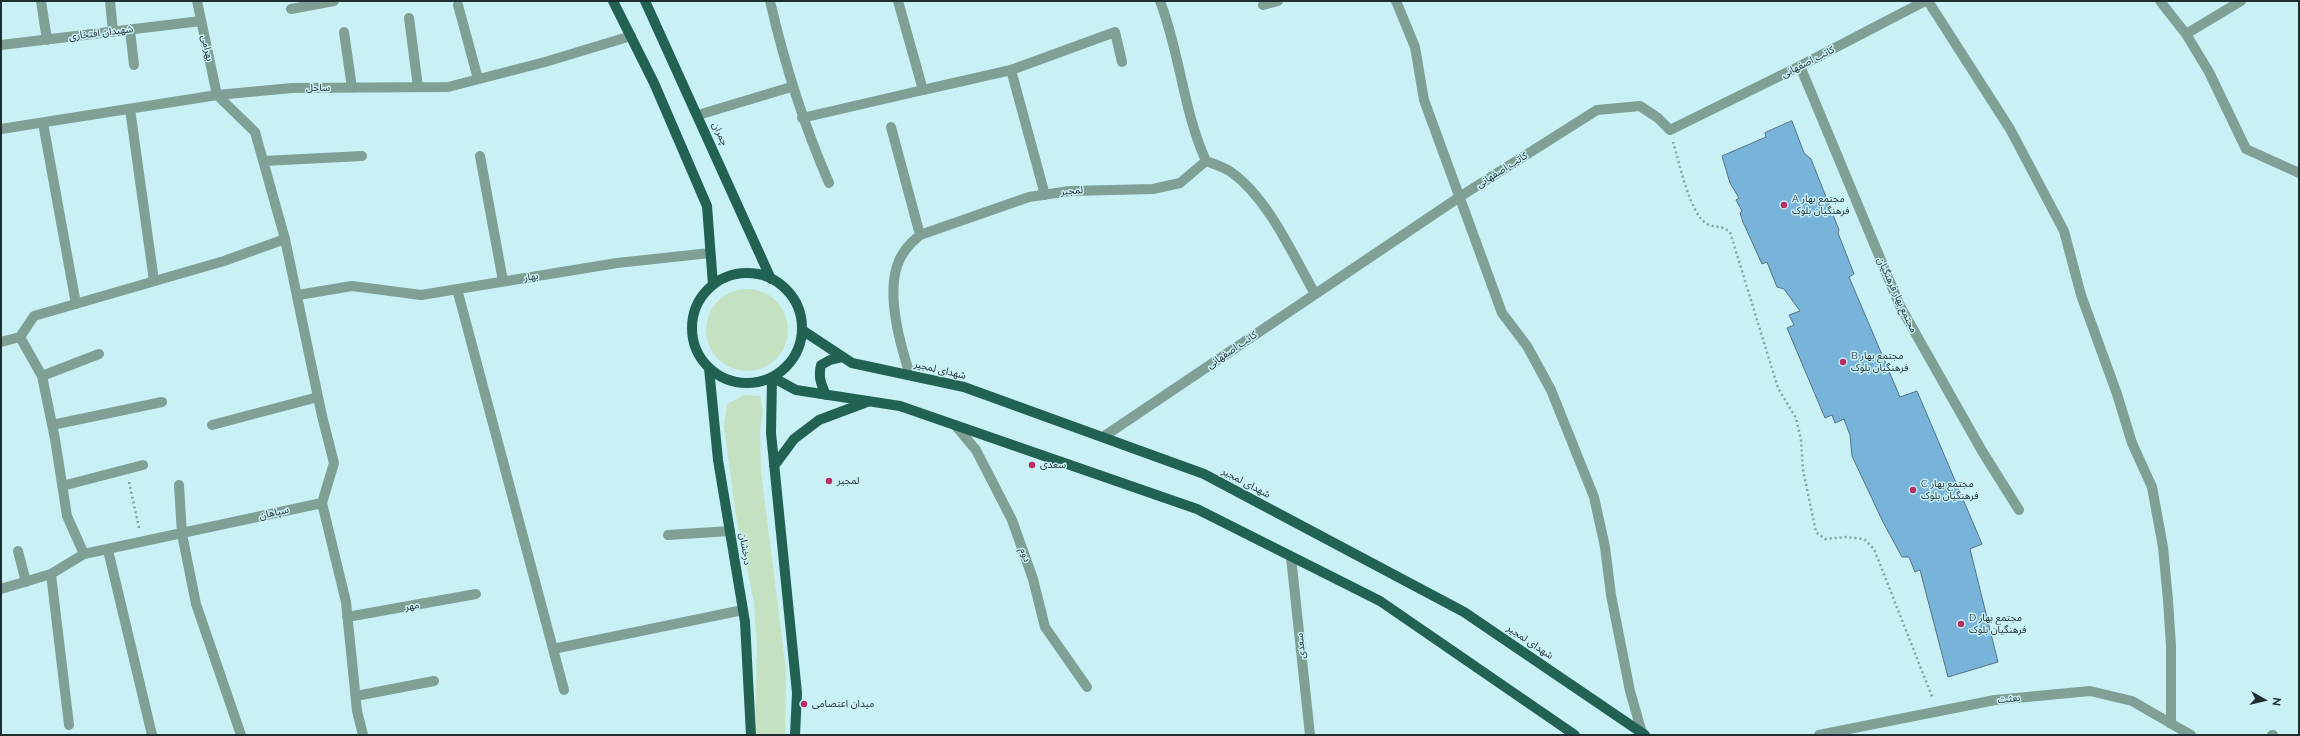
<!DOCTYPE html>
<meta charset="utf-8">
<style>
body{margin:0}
#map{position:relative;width:2300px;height:736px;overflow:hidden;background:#c8f0f5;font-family:Raleway,sans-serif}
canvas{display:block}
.frame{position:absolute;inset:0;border:2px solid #1f2e30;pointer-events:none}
.north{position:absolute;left:2244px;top:680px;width:40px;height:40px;-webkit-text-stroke:3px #c8f0f5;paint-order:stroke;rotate:98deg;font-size:11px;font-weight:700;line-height:16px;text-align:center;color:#1f2e30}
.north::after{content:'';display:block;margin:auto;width:14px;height:18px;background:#1f2e30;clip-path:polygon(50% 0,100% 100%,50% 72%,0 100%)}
</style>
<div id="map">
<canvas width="2300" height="736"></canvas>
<div class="frame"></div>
<div class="north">N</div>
</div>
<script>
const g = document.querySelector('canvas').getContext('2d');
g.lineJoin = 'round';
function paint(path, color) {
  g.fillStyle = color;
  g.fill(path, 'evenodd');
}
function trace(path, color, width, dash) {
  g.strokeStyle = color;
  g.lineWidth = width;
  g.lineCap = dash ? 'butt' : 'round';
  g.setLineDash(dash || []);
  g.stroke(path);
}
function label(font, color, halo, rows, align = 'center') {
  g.font = font + ' Raleway,"Noto Sans Arabic",sans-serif';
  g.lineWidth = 3;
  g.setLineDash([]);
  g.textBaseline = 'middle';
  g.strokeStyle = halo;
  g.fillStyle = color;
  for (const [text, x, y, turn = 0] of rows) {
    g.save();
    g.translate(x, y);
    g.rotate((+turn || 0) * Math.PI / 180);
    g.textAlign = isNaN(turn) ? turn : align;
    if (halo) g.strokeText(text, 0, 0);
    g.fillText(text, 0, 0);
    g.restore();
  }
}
const green = new Path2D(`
 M706 330a41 41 0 1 1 82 0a41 41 0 1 1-82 0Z
 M744,395L760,396L763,411L760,429L761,472L786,671L785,735H755L757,646L754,602L736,516L724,427L727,404Z`);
const building = new Path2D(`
 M1792,121L1804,153L1811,159L1839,230L1838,233L1854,274L1849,277L1900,397L1917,391L1982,544L1970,549L1998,662L1948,677L1920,570L1915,572L1909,557H1902L1883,522L1852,456L1850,435L1844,419L1835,423L1832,415L1825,418L1787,328L1794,325L1789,315L1800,311L1784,289L1777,287L1767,262L1762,264L1743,222L1740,213L1742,211L1736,200L1739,198L1730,183L1722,156L1766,137L1765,133Z`);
const path = new Path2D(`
 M1673,142C1679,161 1690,215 1707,224C1715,228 1721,225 1730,232L1778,388L1796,418L1801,440L1803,470L1816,532L1825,539L1846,537L1864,539L1874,549L1933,699
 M129,482L139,528`);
const minor = new Path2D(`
 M41,1L47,40
 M110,1L113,32
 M197,1L217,95L255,132L285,239L322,416L334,463L322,503L346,602L357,711L363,735
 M770,1C785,66 802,121 829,183
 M898,1L923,90L1011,70L1115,32L1122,62
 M1396,1L1415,47L1424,100L1502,313L1527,346L1551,390L1594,497L1605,547L1611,595L1630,691L1642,733
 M1928,1L2010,129L2064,231L2081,295L2117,394L2132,443L2152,487L2163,547L2168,600L2171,646V724
 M2160,1L2186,34L2241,1
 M458,5L478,79
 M1263,5L1278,1
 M291,9L334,1
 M409,18L418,87
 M130,30L134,65
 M344,32L352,88
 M2186,34L2209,72L2246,149L2299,173
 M1,45L201,21
 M1800,66L1900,306L1982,451L2019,510
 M1011,70L1045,195
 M130,109L154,281
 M698,115L791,87
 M802,118L923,90
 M43,123L76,304
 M891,127L920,235
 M1,129L217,95L292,88L448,87L545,62L631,36
 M480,156L503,281
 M263,161L362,156
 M1206,161C1214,164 1224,167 1231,172C1268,198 1293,255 1315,294
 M457,289L564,690
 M298,295L352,286L421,295L617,263L710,253
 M20,337L34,316L224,261L285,239
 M20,337L42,376L55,439L67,516L84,554
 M1,342L20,337
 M910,375C900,344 887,298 897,266C901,253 910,243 920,235L1029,197L1070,191L1153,189L1180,183L1206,161C1183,110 1180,53 1160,1
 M42,376L99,354
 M52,425L162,402
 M212,425L318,397
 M955,425L976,450L1012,520L1033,579L1045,627L1087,687
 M1103,437L1461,196L1597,110L1640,106L1658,118L1670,130L1800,66L1925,1
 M179,485L182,534L196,604L241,735
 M62,486L143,465
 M668,535L730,531
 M108,550L152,735
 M18,551L26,582
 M1291,557L1310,735
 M51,574L69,725
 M1,589L51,574L84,554L322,503
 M347,617L476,594
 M553,649L743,610
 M356,696L434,681
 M1819,735L1995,700L2090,691L2132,701L2191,735
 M2272,735H2273`);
const major = new Path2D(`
 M613,1L654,83L707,206L713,285
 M645,1L771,279
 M692 328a55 55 0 1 1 110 0a55 55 0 1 1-110 0Z
 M802,330L852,363L964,387L1204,474L1464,612L1645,735
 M709,368L718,460L745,622L751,735
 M772,377L796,390L900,406L1197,509L1380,601L1575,735
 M772,377L771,433L797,693L795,735
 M826,395C821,384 818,377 821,365L830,360L843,357
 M774,466L794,439L819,420L867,402`);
const markers = [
 [1784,205,4,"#b92d63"],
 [1843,362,4,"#b92d63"],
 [1032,465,4,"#b92d63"],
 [829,481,4,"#b92d63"],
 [1913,490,4,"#b92d63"],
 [1961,624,4,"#b92d63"],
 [804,704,4,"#b92d63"]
];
const streetNames = [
 ["شهیدان افتخاری",101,33,-7],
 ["بهرامی",207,48,78],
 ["کاتب اصفهانی",1808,62,-27],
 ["ساحل",318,88],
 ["چمران",720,134,65],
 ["کاتب اصفهانی",1502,170,-32],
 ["لمجیر",1072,191,-5],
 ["بهار",531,277,-9],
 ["مجتمع بهار فرهنگیان",1897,295,65],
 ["کاتب اصفهانی",1232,350,-34],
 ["شهدای لمجیر",940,370,13],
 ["شهدای لمجیر",1246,483,28],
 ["سپاهان",274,513,-13],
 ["درخشان",745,549,81],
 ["دوم",1025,555,71],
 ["مهر",412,606,-10],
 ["شهدای لمجیر",1530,642,34],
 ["سعدی",1301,646,-96],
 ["بعثت",2009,699,-6]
];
const poiNames = [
 ["A مجتمع بهار",1792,199],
 ["فرهنگیان بلوک",1792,211],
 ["B مجتمع بهار",1851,356],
 ["فرهنگیان بلوک",1851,368],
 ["سعدی",1040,465],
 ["لمجیر",837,481],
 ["C مجتمع بهار",1921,484],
 ["فرهنگیان بلوک",1921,496],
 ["D مجتمع بهار",1969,618],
 ["فرهنگیان بلوک",1969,630],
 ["میدان اعتصامی",812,704]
];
paint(green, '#c4e1c2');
paint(building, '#78b4da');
trace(building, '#577283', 1);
trace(path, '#85a3a6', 2.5, [2, 3]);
trace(minor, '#809f95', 10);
trace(major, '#226253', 10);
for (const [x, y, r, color] of markers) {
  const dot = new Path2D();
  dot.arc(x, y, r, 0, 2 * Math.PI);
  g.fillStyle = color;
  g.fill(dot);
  trace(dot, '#c8f0f5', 1.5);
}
label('10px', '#1f2e30', '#c8f0f5', streetNames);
label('10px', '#1f2e30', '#c8f0f5', poiNames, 'left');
</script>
